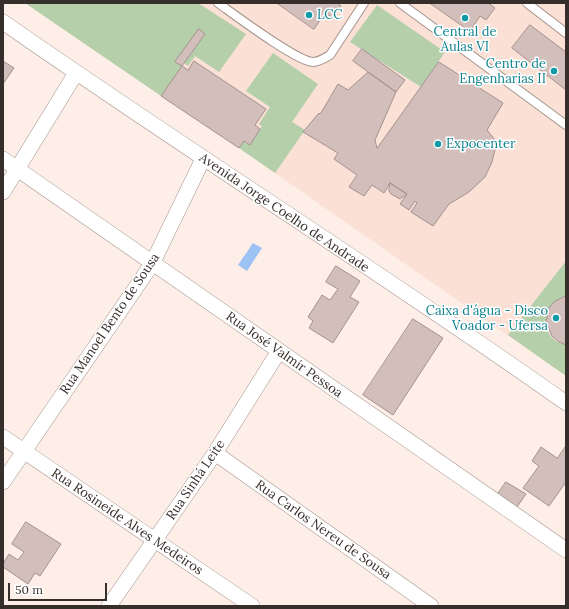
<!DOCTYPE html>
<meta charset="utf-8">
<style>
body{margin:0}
#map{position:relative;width:569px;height:609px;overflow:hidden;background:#fdeee8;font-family:Lora,serif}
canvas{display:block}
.frame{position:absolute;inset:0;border:4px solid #352e2b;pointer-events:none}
.scale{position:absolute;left:8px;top:583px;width:99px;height:18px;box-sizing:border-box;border:2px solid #352e2b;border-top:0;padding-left:5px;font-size:12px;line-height:14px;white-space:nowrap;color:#352e2b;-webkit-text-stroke:3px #fff;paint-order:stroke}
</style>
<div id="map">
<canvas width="569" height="609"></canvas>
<div class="frame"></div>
<div class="scale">50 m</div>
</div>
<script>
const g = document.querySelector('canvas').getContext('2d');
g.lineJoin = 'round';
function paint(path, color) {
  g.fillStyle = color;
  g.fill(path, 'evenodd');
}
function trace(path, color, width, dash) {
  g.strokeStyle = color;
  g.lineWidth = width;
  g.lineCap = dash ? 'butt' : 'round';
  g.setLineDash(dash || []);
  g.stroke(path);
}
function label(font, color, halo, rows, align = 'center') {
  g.font = font + ' Lora,serif';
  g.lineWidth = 3;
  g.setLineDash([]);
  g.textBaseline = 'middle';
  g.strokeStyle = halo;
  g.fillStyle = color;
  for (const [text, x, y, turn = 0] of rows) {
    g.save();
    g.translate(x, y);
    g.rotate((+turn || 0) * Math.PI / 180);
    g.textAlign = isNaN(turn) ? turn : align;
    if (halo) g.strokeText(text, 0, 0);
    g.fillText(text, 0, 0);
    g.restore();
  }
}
const built = new Path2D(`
 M25,3H566V376L239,148Z`);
const green = new Path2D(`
 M25,3H198L246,34L219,72L195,56L188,66L184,63L205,34L199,30L175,62L182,66L161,96Z
 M377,5L445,52L421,87L350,42Z
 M273,53L318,84L292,122L305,130L275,173L239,148L244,141L250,145L262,126L259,124L270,107L246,91Z
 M566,261V296C541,304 538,339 566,345V376L508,335Z`);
const water = new Path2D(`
 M253,243L262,248L247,271L238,265Z`);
const building = new Path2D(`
 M277,3H337L341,6L332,17L325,13L314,29Z
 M430,3H488L495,8L486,20L480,16L470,31Z
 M530,25L566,52V90L512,48Z
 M199,29L205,34L182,66L175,62Z
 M362,49L405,80L396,92L353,61Z
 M3,61L14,68L3,84Z
 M194,61L266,109L255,125L260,129L250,145L244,141L239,148L161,96L182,66L188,70Z
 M439,62L503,103L487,130L495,140V150L492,162L485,177L469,192L449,204L433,226L411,212L417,203L415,201L409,210L400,204L407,194L390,183L384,193L372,185L364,196L349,187L357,175L334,159L338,153L303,132L318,114L321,113L338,84L348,90L368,72L396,92L375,140L377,148Z
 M390,183L407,194L400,199L391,194L389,191Z
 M336,266L360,281L350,297L359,302L333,343L309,328L313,321L308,317L322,295L330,300L338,289L326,282Z
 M566,296V345L559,342L552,336L546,322L549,308L554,302Z
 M413,319L443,338L393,415L363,395Z
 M566,446V482L549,506L523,488L539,466L532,461L541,447L557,458Z
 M506,482L526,494L517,507L498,494Z
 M26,522L61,544L40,576L35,573L28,584L3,567V564L9,554L18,560L24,552L12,544Z`);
const lane = new Path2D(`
 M218,3C235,15 296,61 313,62C319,62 325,58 330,55L364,3
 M400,3L566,125
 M527,3L566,33`);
const street = new Path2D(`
 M3,22C189,152 381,272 566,403
 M3,159L566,550
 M3,192L76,73
 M3,437L252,606
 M215,453L431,606
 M3,482L152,264L203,159
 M109,606L215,453L279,351`);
const markers = [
 [309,15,4,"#0f9aa8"],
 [465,18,4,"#0f9aa8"],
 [554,71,4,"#0f9aa8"],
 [438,144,4,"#0f9aa8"],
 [556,318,4,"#0f9aa8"]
];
const cultureNames = [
 ["LCC",317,15],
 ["Central de",465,32,"center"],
 ["Aulas VI",465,47,"center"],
 ["Centro de",546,64,"right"],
 ["Engenharias II",546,79,"right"],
 ["Expocenter",446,144],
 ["Caixa d'água - Disco",548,311,"right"],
 ["Voador - Ufersa",548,326,"right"]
];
const streetNames = [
 ["Avenida Jorge Coelho de Andrade",284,213,34],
 ["Rua Manoel Bento de Sousa",110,324,-56],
 ["Rua José Valmir Pessoa",284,355,35],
 ["Rua Sinhá Leite",196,480,-56],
 ["Rua Rosineide Alves Medeiros",127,522,34],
 ["Rua Carlos Nereu de Sousa",323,530,35]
];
paint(built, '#fbe0d6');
paint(green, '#b4cfaa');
paint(water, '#9dc2f4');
paint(building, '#d2bebb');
trace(building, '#a4918e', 1);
trace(lane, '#a5948d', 10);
trace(street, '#a5948d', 16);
trace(lane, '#fff', 8);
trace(street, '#fff', 15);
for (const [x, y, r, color] of markers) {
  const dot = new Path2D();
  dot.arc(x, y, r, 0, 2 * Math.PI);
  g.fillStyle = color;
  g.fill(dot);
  trace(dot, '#fff', 1.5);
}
label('13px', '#0d838f', '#fff', cultureNames, 'left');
label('13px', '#352e2b', '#fff', streetNames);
</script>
